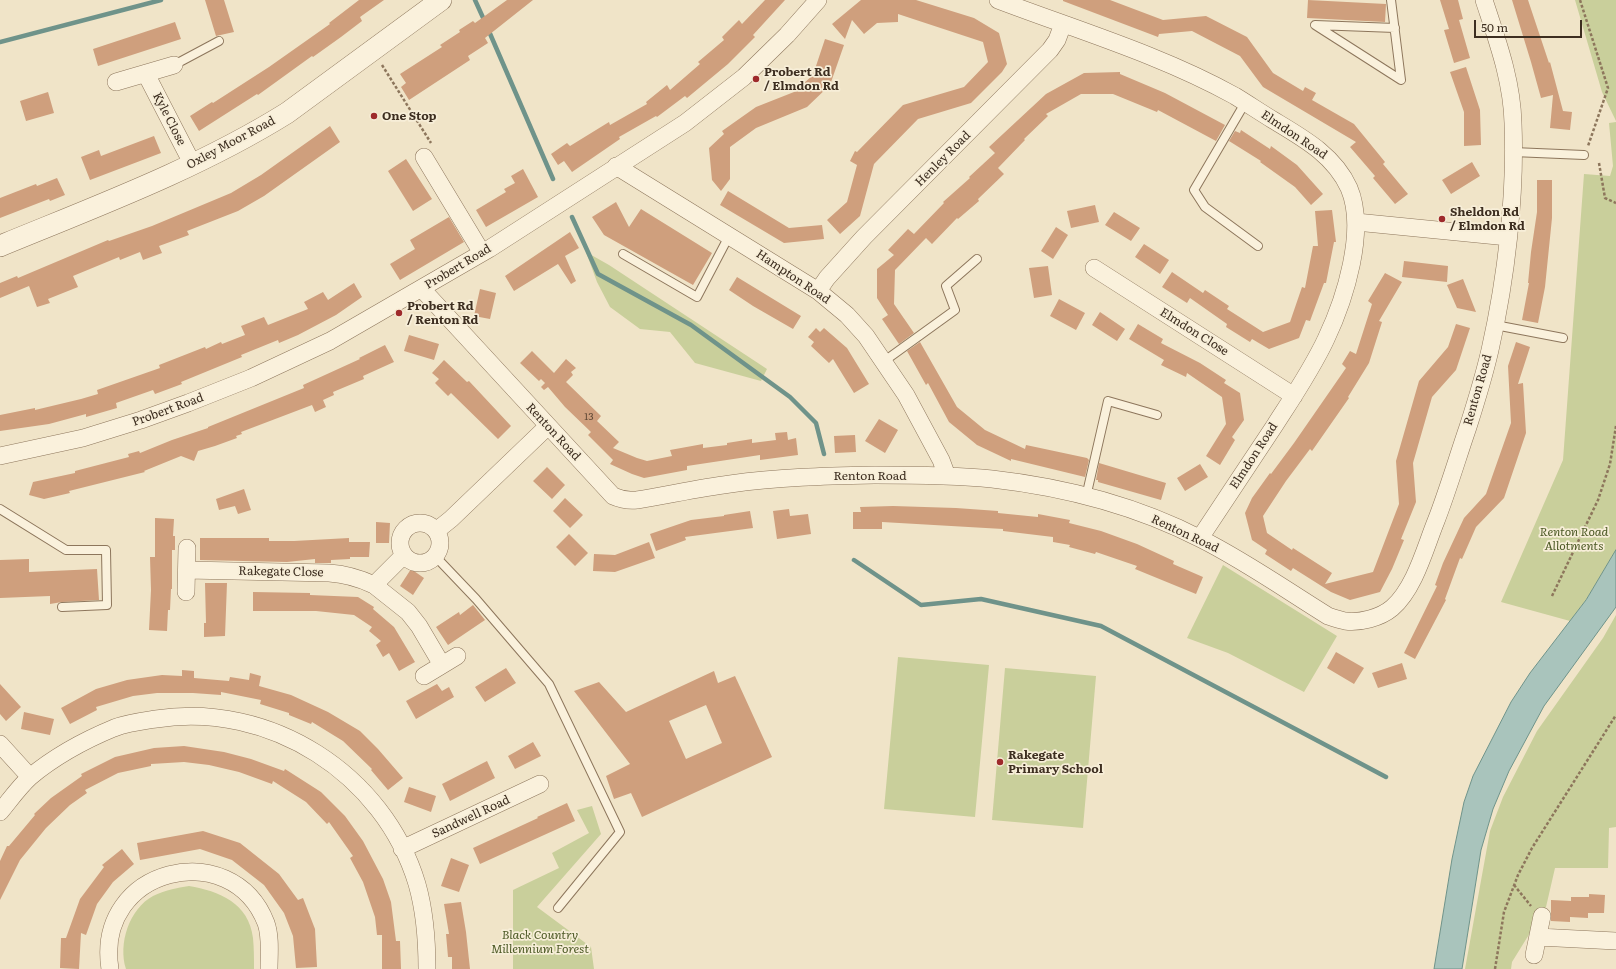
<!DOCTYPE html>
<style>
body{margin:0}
#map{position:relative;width:1616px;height:969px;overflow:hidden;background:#f0e4c8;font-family:Literata,serif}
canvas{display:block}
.scale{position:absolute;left:1474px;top:20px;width:108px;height:18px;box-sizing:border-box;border:2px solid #3d2e20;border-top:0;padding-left:5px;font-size:12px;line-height:14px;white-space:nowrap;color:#3d2e20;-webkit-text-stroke:3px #f7eed8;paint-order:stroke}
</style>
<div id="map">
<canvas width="1616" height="969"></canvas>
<div class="scale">50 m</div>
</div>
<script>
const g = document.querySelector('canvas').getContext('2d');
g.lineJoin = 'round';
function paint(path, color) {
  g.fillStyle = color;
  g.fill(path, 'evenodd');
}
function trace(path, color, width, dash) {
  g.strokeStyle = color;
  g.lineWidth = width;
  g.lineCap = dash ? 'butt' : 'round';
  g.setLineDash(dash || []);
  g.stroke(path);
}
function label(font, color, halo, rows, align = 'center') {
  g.font = font + ' Literata,serif';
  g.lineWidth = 3.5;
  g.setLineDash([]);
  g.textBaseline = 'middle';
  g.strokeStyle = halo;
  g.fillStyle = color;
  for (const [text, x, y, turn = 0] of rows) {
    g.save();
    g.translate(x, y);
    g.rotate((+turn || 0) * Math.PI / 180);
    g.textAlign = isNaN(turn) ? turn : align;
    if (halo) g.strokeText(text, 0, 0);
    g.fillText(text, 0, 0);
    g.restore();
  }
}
const green = new Path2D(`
 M1575,0H1616V121L1602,92Z
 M1616,122V550L1586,600L1570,621L1501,602L1563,460L1584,174L1610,176L1613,166L1609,123Z
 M586,252L609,265L767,369L761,381L695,363L670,332L640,329L610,307L597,282Z
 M1223,565L1337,636L1304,692L1228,653L1187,638Z
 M1616,615V827L1609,828L1608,868H1555L1546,907L1512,962L1511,969H1465L1490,831L1503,797L1537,731L1603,638Z
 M898,657L989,665L975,817L884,809Z
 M1005,668L1096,676L1083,828L992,820Z
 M592,806L601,834L537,907L591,947L594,969H513V890L559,868L552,853L589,833L577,810Z
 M189,886C219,891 249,903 253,938C254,948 254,959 254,969H126C118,944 129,909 153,896C165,890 177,888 189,886Z`);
const water = new Path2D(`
 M1616,550V607L1544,706L1509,771L1493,809L1481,850L1462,969H1434L1452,859L1464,802L1473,776L1511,702L1530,673L1586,600Z`);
const stream = new Path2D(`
 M475,0L485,22
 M488,29L553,179
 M0,42L161,0
 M572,217L598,274L691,325L790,397L816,423L824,454
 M854,560L921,605L981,599L1101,626L1386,777`);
const building = new Path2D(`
 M205,0H224L234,32L216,36Z
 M359,0H384L360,17L362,21L341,37L313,57L312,56L258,95L257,94L199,131L190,116L212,102L213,103L269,67L330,24L329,23Z
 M507,0H533L485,38L488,43L468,56L470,60L409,100L401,87L406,83L400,74L442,47L440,45L460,32L459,30L473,21L475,23Z
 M765,0H785L753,35L755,37L728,64L687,98L685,96L657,117L656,116L619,137L620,139L572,172L564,161L558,165L551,154L567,143L570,146L609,122L610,125L647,104L646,102L667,85L670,90L700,64L698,62L724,40L722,37L739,20L742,24Z
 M861,0H916L974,18L999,33L1007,64L1002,72L971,103L918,119L874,164L860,216L840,234L827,220L847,202L857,165L850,161L855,151L857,152L903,105L964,87L988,62L983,42L898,14V22L877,23L864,34L852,20L845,39L832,24Z
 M1063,0H1110L1163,20L1206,16L1247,37L1273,73L1303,91L1305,87L1316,93L1312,100L1354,124L1385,162L1383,164L1408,194L1395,204L1373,178L1375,176L1350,147L1356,142L1263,87L1240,56L1192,31L1159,34L1158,37L1063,1Z
 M1308,0L1386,4L1385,22L1307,18Z
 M1440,0H1458L1463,19L1459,20L1470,58L1454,63L1444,30L1449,29Z
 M1512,0H1528L1549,63L1550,62L1563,111L1572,112L1570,130L1550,128L1553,95L1541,98L1531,62Z
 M175,22L181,39L98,66L93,49Z
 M825,39L844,45L830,85L807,107L756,128L730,147V179L721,191L712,180L709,148L724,134L722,131L756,107L794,92L813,75Z
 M1466,67L1480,110L1481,145L1464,146V112L1450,72Z
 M1120,72V74L1165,93L1225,125L1216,141L1158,110L1157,112L1113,94H1081L1046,114L1048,116L1024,139L1025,140L998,168L1004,174L978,199L979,201L958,219L957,218L932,244L926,238L895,270L894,304L914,333L899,344L882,319L888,315L877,298V269L894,255L888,250L908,229L914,234L944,203L943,202L970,178L969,177L995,153L989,147L1046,94L1084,73Z
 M48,92L54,113L26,121L20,101Z
 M330,126L340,142L264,196L238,211L187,231L189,235L159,246L162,253L143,260L140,252L120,260L119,257L73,276L78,287L48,299L50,303L37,307L29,286L0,298V283L17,276L18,278L108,240L109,241L152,226L231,193L261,175Z
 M1241,130L1270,149L1271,146L1297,165L1323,194L1311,205L1295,187L1260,162L1261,161L1229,141L1235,131L1240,133Z
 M154,136L161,153L90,180L81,157L99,150L101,156Z
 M406,159L432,199L413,211L388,171Z
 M1472,162L1480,176L1451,194L1442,180Z
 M523,169L538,197L486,227L476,210L506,192L504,189L515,183L511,176Z
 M57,178L65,195L50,201L49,199L0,218V198L36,184L37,186Z
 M1537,180H1552V218L1545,287L1538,323L1522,320L1529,283H1528L1531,252L1537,212Z
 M728,191L789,228L822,225L824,239L784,243L720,205Z
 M616,202L629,227L641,209L712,253L693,285L604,235L592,217Z
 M1095,205L1099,222L1071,228L1067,211Z
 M1332,210L1336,242H1334L1326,283H1324L1310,321L1306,320L1299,338L1269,349L1252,339L1250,342L1226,327L1227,324L1190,298L1187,303L1162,287L1172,272L1203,293L1205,290L1229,306L1227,309L1263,332L1290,322L1302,287L1305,288L1313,246H1318L1315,211Z
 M1114,212L1140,228L1131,241L1105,225Z
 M449,217L464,242L400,280L390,264L415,249L410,240Z
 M1056,227L1068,235L1053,259L1041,251Z
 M570,232L579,248L565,256L576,281L571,284L558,264L514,291L505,276Z
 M1144,244L1169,260L1160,274L1135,257Z
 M1404,261L1448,266L1447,282L1402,277Z
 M1048,266L1052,295L1034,298L1029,268Z
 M1385,273L1402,282L1379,321L1382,322L1369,363L1348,397L1349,398L1312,451L1310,449L1286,481L1263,516L1267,533L1292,550L1293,548L1332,573L1325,584L1373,572L1399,504L1396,461L1419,381L1448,347L1456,324L1470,328L1456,370L1432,397L1413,463L1416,502L1401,539L1404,540L1392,569L1380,592L1350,600L1331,592L1293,568L1291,571L1265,554L1267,550L1252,540L1245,513L1252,498L1270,473L1271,474L1294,443L1346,368L1342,364L1350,351L1356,354L1372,304L1368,301Z
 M737,277L801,316L793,329L753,306L729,290Z
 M1463,279L1476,312L1457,308L1447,285Z
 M354,283L362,297L336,315L298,335L279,343L278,340L241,355L242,357L181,382L182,384L155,394L153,390L116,403L117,408L86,417V414L49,424L0,431V415L35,408V410L81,399L98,394L97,390L160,368L159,365L205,347L206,349L221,342L222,344L245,335L241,326L264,317L268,325L308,309L304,302L323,292L328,300Z
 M480,289L496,293L490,319L474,316Z
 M1059,299L1085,313L1076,330L1050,316Z
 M1100,312L1125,329L1117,341L1092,325Z
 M1138,324L1163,339L1161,343L1200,363L1226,380L1224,383L1240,393L1244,420L1232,437L1235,440L1220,465L1206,456L1226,424L1222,397L1187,373L1186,377L1161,365L1164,360L1129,339Z
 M816,328L820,332L824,328L847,348L869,384L854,393L833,359L829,363L811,346L814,342L808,337Z
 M409,335L439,344L434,360L404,351Z
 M920,342L957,407L985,430L1025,449L1026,445L1087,458L1089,460L1085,477L1011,459V461L977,445L949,422L928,383L926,385L907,351Z
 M1516,342L1530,347L1518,384L1523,383L1526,433L1504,498L1476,527L1462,559L1460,558L1445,599L1446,600L1415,659L1404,653L1437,586L1435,585L1443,563L1464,518L1486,494L1511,423L1508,366Z
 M385,345L394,362L363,376L364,379L333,392L334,395L323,400L326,407L315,412L312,405L241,432L242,434L236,436L237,438L215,446L198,451L194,461L181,456L144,471L145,472L69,491L70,493L44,499L29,495L33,482L75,473V471L129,457L128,454L139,451L140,453L172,440L208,428V427L304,388L303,385L360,359L359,358Z
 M532,351L554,373L566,359L576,368L571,372L573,375L566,382L601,416L597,421L619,442L613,448L637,458L647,461L672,456L670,450L703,444V448L727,445V443L752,439V443L776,440L775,433L787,432L788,440L796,438L798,455L760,460V455L687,466V470L644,478L632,474L610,464L613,460L588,435L591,432L565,407L548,387L544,390L541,387L545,383L541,379L539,381L520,363Z
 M444,360L467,382L469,381L511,426L498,439L451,393L448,396L435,383L439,379L432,373Z
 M879,419L898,430L885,453L865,441Z
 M855,435L856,452L835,453L834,436Z
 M1099,463L1166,483L1161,500L1098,482V480H1096Z
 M1200,464L1208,477L1185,491L1177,478Z
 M547,467L565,485L552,499L533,481Z
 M244,489L251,510L238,514L235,506L219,510L216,499Z
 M565,498L583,515L570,528L553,511Z
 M893,506L956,508L998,511V513L1038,517V514L1070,520L1069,523L1101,531L1137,544L1174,561L1173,564L1203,577L1196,594L1135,569L1137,566L1096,552L1095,554L1069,547L1070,545L1053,542V537L1003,531V529L882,522V529H853V512H861L860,507Z
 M789,509L790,516L808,514L811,534L777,539L773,511Z
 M750,511L753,528L685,537L686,540L656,551L650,534L691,520L724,516V515Z
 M155,518L174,519L173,536H175V550H172V589H171L170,610H168L167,631L149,630L151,590L150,557H155Z
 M376,522L390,523L389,543H376Z
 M569,534L588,553L575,566L556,547Z
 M200,538H269V541H294L349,538V542H370L369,557H350V559L331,560V563H315V559L287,562L200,560Z
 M649,542L655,558L615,572L593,571L594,554L615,555Z
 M29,559V572L97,569L99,600L62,602L50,604V596L0,598V560Z
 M411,569L424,578L413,595L400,586Z
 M205,583H227L225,636L204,637V623H206Z
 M253,592L310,593V595L358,597L374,607L373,609L394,627L415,662L399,671L389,653L383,657L376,645L381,641L369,631L372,627L354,615L316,611H253Z
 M473,605L485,620L448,645L436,627L459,612L460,615Z
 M1336,652L1364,668L1354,684L1327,668Z
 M1402,663L1407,679L1378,688L1372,673Z
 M506,668L516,683L485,702L475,687Z
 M182,670L194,671V678L229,681L230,677L249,680L250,673L261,676L259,686L291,695L328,712L360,731L378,749L403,778L388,790L371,770L372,769L343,741L312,722L311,724L289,715V713L260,704L261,700L221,692V695L193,693H157L133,696L96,707L97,710L70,724L61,708L96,689L127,680L162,675L182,676Z
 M714,671L718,683L735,676L772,757L642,817L631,793L614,799L606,776L630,764L574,691L599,682L626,712ZM706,705L722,743L686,759L669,721Z
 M0,684L21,707L6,721L0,714Z
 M437,684L442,691L449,687L454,697L416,719L406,701Z
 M24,712L54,719L50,735L21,729Z
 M533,742L541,756L515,769L508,756Z
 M184,746L224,752L251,759L284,771L285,769L321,792L345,816L363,841L383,879L391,902L396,941H400L401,969H382V935H377L375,917L363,882L350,858L353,856L329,822L327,824L306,802L273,781L272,784L239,772L209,765L184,762L151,764V766L118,773L85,790L87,793L70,805L46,828L20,860L0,900V861L7,846H9L35,815L34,814L51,798L82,776L81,774L115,757L154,748Z
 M487,761L495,778L450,801L442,784Z
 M409,787L436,796L431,812L404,802Z
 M567,803L575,821L480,864L473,848L538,818L537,817Z
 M203,831L240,843L279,874L298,900L303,898L315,929L317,967L296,968L293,936L284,913L264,885L232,860L200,849L140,860L137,843Z
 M122,849L134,864L113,882L97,904L86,935L81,933L79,969L60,968L61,938H66L80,899L104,867L102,865Z
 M451,858L469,865L459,892L441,886Z
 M1589,894L1605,895L1604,913H1588V918L1570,917V922L1551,921V900L1571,901V897H1589Z
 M461,902L466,932L470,969H452V957H448L446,934H449L444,904Z`);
const path = new Path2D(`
 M1580,0L1608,88L1588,146
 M382,65L431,143
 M1599,163L1605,198L1616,203
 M1552,596L1598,500L1610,464L1616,426
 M1514,885L1531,906
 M1495,969L1504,912L1518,875L1532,848L1616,715`);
const service = new Path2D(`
 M1391,0L1401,80L1315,25L1395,28
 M174,65L219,41
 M1245,103L1194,190L1205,207L1258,246
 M1513,152L1584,155
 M623,254L697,297L729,236
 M1495,325L1563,338
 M883,362L955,310L946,286L977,259
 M1086,497L1108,401L1157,415
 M0,509L66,550H106L107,605L62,607
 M435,556L476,599L549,684L620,832L558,908`);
const minor = new Path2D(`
 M998,0C1077,30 1161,55 1235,96C1248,104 1260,112 1273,120C1303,138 1334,155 1349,188C1367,230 1345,299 1326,339C1312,369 1293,397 1275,425C1250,463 1225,500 1200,538
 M146,74L193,165
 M116,82L174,65
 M424,157L482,253
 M616,166L818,291L847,315L866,336L906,395L941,460L947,476
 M1356,222L1508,237
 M1094,268L1294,396
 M422,289L613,496C622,500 628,501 637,500C668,495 699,488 730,484C778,477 827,476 875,475C914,475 953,475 992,479C1063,487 1137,506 1201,539C1245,561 1286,590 1328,616C1334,618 1340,620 1345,621C1360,623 1380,618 1392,608C1415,588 1425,548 1436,521C1448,490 1457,459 1468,427C1476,402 1484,376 1490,350C1506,279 1516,196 1513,123C1512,80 1497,40 1484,0
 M818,291L827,278L864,237L1050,50L1057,40L1063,24
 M0,456L83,438L141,420L188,403L251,378L330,341L489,249L685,123L744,77L787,35L818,0
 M400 543a20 20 0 1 1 40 0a20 20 0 1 1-40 0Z
 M436,531L451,519L548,426
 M187,570L329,573C345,574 359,578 374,585L404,555
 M374,585L408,612L419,626L442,665
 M186,592L187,548
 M424,676L457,656
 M0,744L30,777
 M0,812C10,800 19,787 30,777C54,757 85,740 114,728C127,723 143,721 156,719C270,701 384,774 417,884C425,912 427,940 427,969
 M402,849L540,784
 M1538,937L1616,941
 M1534,955L1542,916
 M110,969C94,867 232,835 266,923C271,937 269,955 269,969`);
const tertiary = new Path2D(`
 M0,246C97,206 197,169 287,113L441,0`);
const markers = [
 [756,79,4,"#9e2a2b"],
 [374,116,4,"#9e2a2b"],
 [1442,219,4,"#9e2a2b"],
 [399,313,4,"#9e2a2b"],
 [1000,762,4,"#9e2a2b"]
];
const numberNames = [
 ["13",589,417]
];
const poiNames = [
 ["Probert Rd",764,72],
 ["/ Elmdon Rd",764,86],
 ["One Stop",382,116],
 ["Sheldon Rd",1450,212],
 ["/ Elmdon Rd",1450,226],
 ["Probert Rd",407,306],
 ["/ Renton Rd",407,320],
 ["Rakegate",1008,755],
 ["Primary School",1008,769]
];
const streetNames = [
 ["Kyle Close",169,119,63],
 ["Elmdon Road",1294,135,34],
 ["Oxley Moor Road",231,143,-28],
 ["Henley Road",943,159,-45],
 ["Probert Road",458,267,-31],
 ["Hampton Road",793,277,34],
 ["Elmdon Close",1194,332,32],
 ["Renton Road",1478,390,-74],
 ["Probert Road",168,410,-20],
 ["Renton Road",553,432,47],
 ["Elmdon Road",1254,456,-57],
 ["Renton Road",870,476],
 ["Renton Road",1185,534,25],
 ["Rakegate Close",281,572,1],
 ["Sandwell Road",471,817,-25]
];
const parkNames = [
 ["Renton Road",1574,532],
 ["Allotments",1574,546],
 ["Black Country",540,935],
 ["Millennium Forest",540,949]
];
paint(green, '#c9cf9b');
paint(water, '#a9c4bc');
trace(water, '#6f938a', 1);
trace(stream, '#6f938a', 4.5);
paint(building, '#cf9f7d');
trace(service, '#8d765c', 10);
trace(minor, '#8d765c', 18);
trace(tertiary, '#8d765c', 22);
trace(path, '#8d765c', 2.5, [3, 2]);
trace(service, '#faf1dc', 8);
trace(minor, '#faf1dc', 17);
trace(tertiary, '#faf1dc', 21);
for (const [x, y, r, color] of markers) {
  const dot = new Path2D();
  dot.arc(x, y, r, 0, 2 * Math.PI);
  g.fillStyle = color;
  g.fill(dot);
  trace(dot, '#f7eed8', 1.5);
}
label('10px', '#624a37', null, numberNames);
label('bold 12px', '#3d2e20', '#f7eed8', poiNames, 'left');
label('12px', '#3d2e20', '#f7eed8', streetNames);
label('italic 12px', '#4d5a26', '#f7eed8', parkNames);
</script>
